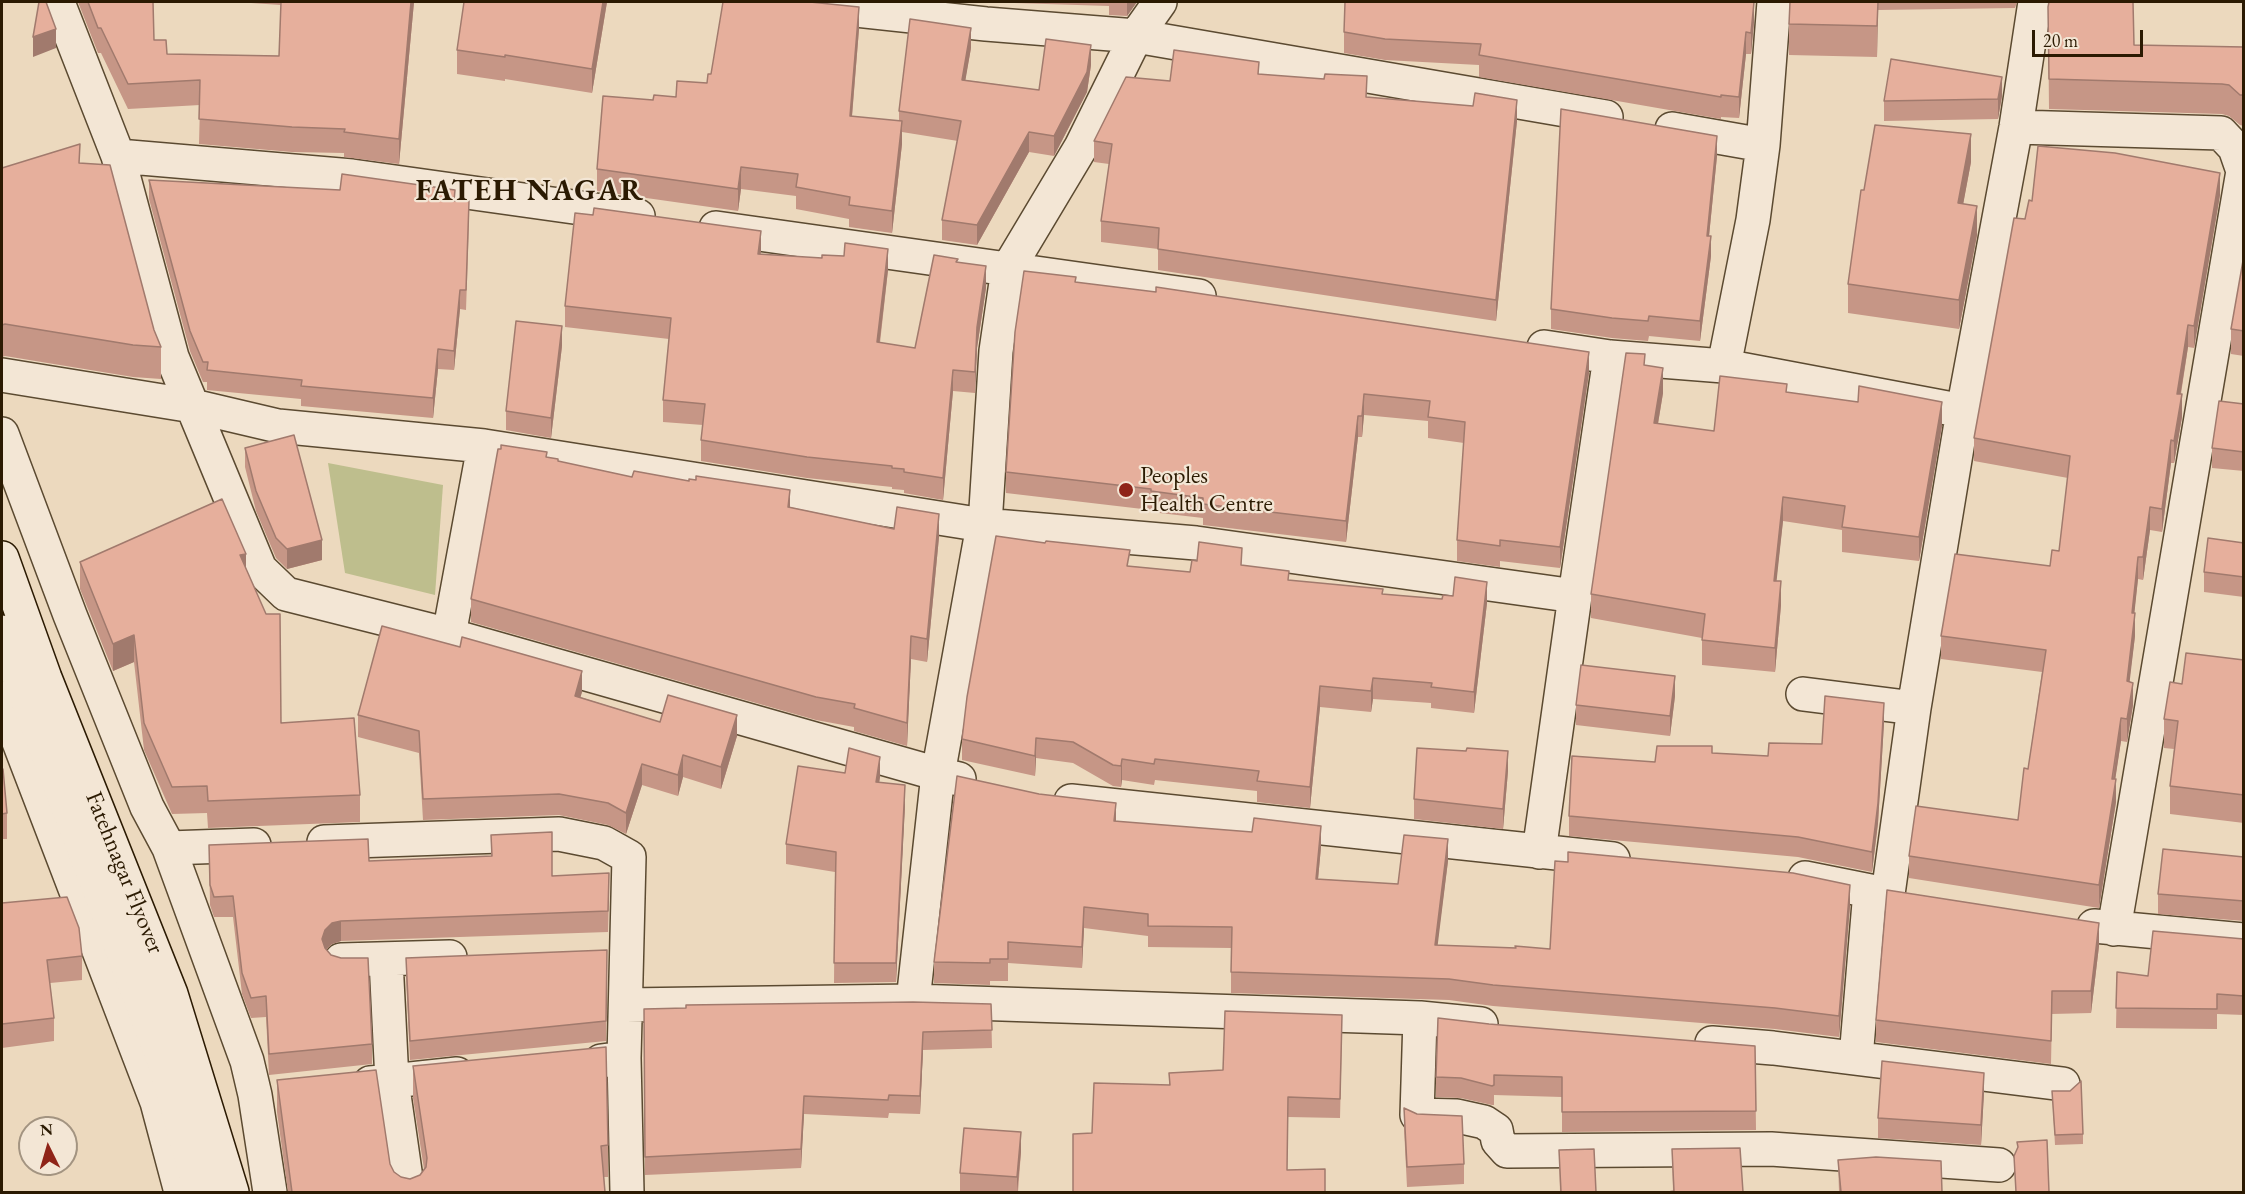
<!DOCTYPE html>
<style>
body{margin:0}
#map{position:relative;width:2245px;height:1194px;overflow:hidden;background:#ecd9be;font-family:"EB Garamond",serif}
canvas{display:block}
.frame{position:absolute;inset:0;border:3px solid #2b1a02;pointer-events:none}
.north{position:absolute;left:18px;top:1116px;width:60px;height:60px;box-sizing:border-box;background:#f3e6d5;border:2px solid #a39481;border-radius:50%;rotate:355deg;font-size:16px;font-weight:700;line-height:24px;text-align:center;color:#2b1a02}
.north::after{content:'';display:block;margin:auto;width:21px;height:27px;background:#8f2418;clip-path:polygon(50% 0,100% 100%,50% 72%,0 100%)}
.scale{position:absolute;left:2032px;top:30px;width:111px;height:27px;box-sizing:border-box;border:3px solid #2b1a02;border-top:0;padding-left:8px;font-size:18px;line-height:21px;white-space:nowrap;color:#2b1a02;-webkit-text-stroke:4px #f3e6d5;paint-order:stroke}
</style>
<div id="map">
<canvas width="2245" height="1194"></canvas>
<div class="frame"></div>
<div class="north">N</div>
<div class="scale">20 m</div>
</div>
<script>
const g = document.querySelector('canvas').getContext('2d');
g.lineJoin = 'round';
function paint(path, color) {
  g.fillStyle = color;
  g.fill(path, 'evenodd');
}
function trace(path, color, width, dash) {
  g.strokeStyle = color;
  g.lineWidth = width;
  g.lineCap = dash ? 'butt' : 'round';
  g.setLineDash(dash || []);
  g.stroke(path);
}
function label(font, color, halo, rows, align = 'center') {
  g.font = font + ' "EB Garamond",serif';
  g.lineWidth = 4.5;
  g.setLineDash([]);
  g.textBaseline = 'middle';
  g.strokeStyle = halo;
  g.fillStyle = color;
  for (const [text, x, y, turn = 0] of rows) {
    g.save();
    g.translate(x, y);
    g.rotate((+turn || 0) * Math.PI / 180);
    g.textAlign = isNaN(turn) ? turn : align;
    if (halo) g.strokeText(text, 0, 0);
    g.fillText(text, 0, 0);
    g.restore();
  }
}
const green = new Path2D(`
 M328,463L443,485L435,595L345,573Z`);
const street = new Path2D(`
 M782,2L986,24L1136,36L1606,117
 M59,5L118,156L172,357L260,569L286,594L449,635L938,774L986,509L996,351L1008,269L1081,147L1136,36L1160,2
 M2016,127L2221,133L2235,148L2243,171L2114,929
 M1672,129L1763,145
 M118,156L352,176L638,216
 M716,228L1199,296
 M1544,347L1610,357L1724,366L1963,411
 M1724,366L1753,220L1763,145L1774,2
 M2,375L193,406L278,426L484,446L983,525L1196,543L1575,596L1610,357
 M2,434L70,615L147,807L169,848L247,1061L255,1095L270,1192
 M449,635L484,446
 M1803,694L1914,708
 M2,698L157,1102L181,1192
 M1071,801L1613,859
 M324,842L559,834L604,843L629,857L624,1058
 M169,848L254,845
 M1539,852L1575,596
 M1805,878L1870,891L1856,1058
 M1888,894L1914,708L1963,411L2016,127L2035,2
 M2094,926L2244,940
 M341,960L450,957
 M913,1001L938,774L959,779
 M626,1005L913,1001L1420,1018L1481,1024
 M1420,1018L1417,1115L1457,1116L1484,1122L1496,1130L1498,1141L1507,1151L1771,1149L1999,1165
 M1712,1043L1773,1048L2063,1084
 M601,1061L624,1058L627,1192
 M370,1083L392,1081L386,960
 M408,1192L392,1081L457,1074`);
const secondary = new Path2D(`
 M2,558L45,678L171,994L232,1192
 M2,632L165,1064L201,1192`);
const wall = new Path2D(`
 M78,2H153L154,40L167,54L279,56L281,5L236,2H414L399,164L344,157V153L292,152L199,144L200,105L128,109L101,53H98Z
 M607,2L592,93L505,79V81L457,74V50Z
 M983,2H1137L1127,16L1109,15V6Z
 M1790,2H2017L2015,8L1878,10L1877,57L1789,55V24Z
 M2048,7L2134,45L2244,47V126L2240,125L2229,116L2222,114L2049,109Z
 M1754,22L1751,54H1746L1739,118L1721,117V119L1479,77V65L1385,60L1344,53V32Z
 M859,29L852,117L899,121V111L971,48L965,80L1039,90L1091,65L1087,92L1054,156L1029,152L977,245L942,240V220L958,141L902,132V144L892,233L849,227V219L796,209V196L741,189L738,211L597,191V169L653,100L676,97L707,83L711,74Z
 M1259,74L1367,97L1517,121L1496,321L1158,270V249L1101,242V221L1109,164L1094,162V141L1170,81Z
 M2002,96L1998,119L1884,121V101Z
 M1717,156L1709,236L1711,256L1700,341L1649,336L1648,341L1612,338L1551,329V309Z
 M1971,162L1963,204L1977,235L1959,329L1848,313V284L1864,190Z
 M80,163L161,347V379L133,377L5,356L2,357V168Z
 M149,180L455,201L469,221L466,310L460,309L454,370L438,369L433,418L301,406V399L207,390V382H203L190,351L149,199Z
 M2220,195L2194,348L2188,347L2181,394L2182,417L2174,463H2171L2162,532L2150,530L2143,580L2138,579L2134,613L2135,636L2129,682L2133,705L2127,742L2121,741L2115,779L2116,802L2099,908L1909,878V856L2018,820L2028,769L2042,672L1941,659V636L2050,566L2059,551L2068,478L1974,461V438L2025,219L2032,201Z
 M761,254L888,270L880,343L915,348L958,262L986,288L977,348L975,393L953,391L943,500L904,493V490L892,489V487L807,478L701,461V440L703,425L663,422V400L669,339L565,327V306Z
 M2244,255V356L2231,354V329Z
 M1076,282L1589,373L1560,568L1500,561V567L1457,561V540L1464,443L1428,438V421L1364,415L1362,437H1358L1346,542L1203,525V518L1151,512V510L1006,493V472Z
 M562,346L551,438L506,430V411Z
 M1645,365L1663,393L1658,424L1714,431L1787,392L1942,426L1919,561L1842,552V530L1783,521L1776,581L1781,605L1775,672L1702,665V638L1591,618V594Z
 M2244,404V471L2212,468V448Z
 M245,448L322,560L287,569L276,558L256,511L245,467Z
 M547,457L558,461L632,477L790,507L894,529L939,537L927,662L911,659L907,746L854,731V727L816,720L471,622V599Z
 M1045,543L1130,566L1190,572L1242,565L1289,580L1383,594L1487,603L1474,713L1431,708V703L1373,699L1371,712L1320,707L1310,808L1257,802V791L1155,780L1154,785L1122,780L1121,787L1113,786L1073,763L1036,758L1035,776L962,760V739Z
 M2244,543V597L2204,592V572Z
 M80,562L246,569L281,723L360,795V822L208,828L207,813L172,814L144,750L134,662L113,671L80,589Z
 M2244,660V823L2170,814V786L2174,749L2164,748V719L2182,684Z
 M582,692L580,697L660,722L737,736L721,789L683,777L678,796L642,785L626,834L608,825L559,815L423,820L419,753L358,737V715Z
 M1675,696L1670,736L1576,725V705Z
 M1884,723L1878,823L1872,872L1798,857L1569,836V816L1655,762L1712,753L1768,756L1822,744Z
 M1466,751L1508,771L1503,829L1414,819V799Z
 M2,769L7,813V839H2Z
 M845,773L880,777L879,783L905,805L896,982L834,983L835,872L786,864V844Z
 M1039,794L1116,821L1321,847L1318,879L1398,884L1448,861L1437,945L1516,948L1550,949L1850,906L1839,1037L1775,1029L1493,1006L1449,1000L1231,993V948L1148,947V936L1084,928L1082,968L1008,963V981H990V985L934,983V962Z
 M491,835L552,876L609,894L608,932L341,941L332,944L326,950L372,1044V1064L269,1075L266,1017L251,1018L242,994L233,917H214L210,905L209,845L369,861L491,856Z
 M2244,857V921L2158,914V894Z
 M2,903L82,956V980L50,983L54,1018V1041L2,1048Z
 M2244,939V1015L2217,1014V1029L2116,1028L2117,972L2148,976Z
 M2099,946L2091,1013L2052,1014L2051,1064L1876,1042V1020Z
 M406,958L607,970L606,1041L410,1060L406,978Z
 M991,1004L992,1048L923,1050L920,1114L889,1113L888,1118L804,1114L801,1168L645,1175L644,1009Z
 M1489,1024L1755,1046L1756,1130L1562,1132V1097L1494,1095V1105H1492L1461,1098L1436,1097V1077Z
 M1342,1034L1340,1118L1288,1117L1287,1170L1325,1192L1092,1133L1169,1085V1073L1223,1070Z
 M413,1066L608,1145V1177H604L605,1192H288L277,1112V1080L401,1177L410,1179L420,1175L424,1169L413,1098Z
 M2052,1091L2083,1134V1144L2055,1145Z
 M1984,1093L1981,1145L1878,1138V1118Z
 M1404,1108L1417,1114L1464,1164V1184L1407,1187L1404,1128Z
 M1672,1149L1743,1192L1673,1191Z
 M1559,1150L1596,1192H1560Z
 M1021,1152L1018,1192H960V1173Z
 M1838,1160L1942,1192H1839Z`);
const shadedWall = new Path2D(`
 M411,2H414L399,164V139Z
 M603,2H607L592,93V69Z
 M1127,2H1137L1127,16Z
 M1754,2V22L1751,54V33Z
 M1878,2L1877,57V26Z
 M859,7V29L850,139V116Z
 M971,28V48L962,100V80Z
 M56,29V48L33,57V37Z
 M1746,32V54L1739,118V97Z
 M1091,45V65L1087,92L1054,156V136Z
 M2002,77V96L1998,119V99Z
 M1517,100V121L1496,321V300Z
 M902,121V144L892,233V211Z
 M1029,132V152L977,245V225Z
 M1971,134V162L1958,232V203Z
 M1717,136V156L1707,256V236Z
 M741,167V189L738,211V189Z
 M2220,173V195L2194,348V326Z
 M1977,206V235L1959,329V300Z
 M761,231V252L758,275V254Z
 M1711,236V256L1700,341V321Z
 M888,249V270L877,364V342Z
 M986,266V288L977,348L975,393V372L977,327Z
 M460,290V309L454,370V351Z
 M2188,325V347L2177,416V394Z
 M562,326V346L551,438V418Z
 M438,349V369L433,418V398Z
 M1589,352V373L1560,568V547Z
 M1663,368V393L1654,447V423Z
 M953,370V391L943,500V478Z
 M1364,394V415L1362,437V416Z
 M2182,394V417L2174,463V441Z
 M1942,402V426L1919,561V537Z
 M1358,416V437L1346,542V521Z
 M2171,440V463L2162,532V509Z
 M790,490V513L788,507Z
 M1783,497V521L1774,605V581Z
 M2150,507V530L2143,580V557Z
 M939,514V537L927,662V639Z
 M322,540V560L287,569V549Z
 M246,554V581L240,555Z
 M2138,557V579L2132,636V613Z
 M1781,581V605L1775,672V648Z
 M1487,582V603L1474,713V692Z
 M2135,613V636L2127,704V681Z
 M134,635V662L113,671V644Z
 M911,636V659L907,746V723Z
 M582,671V692L575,717V696Z
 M1675,676V696L1670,736V716Z
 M1373,678V699L1371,712V691Z
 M2133,683V705L2127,742V719Z
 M1320,686V707L1310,808V787Z
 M1884,703V723L1878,823L1872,872V852Z
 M737,715V736L721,789V767Z
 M2121,718V741L2112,801L2116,779V802L2099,908V885Z
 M1036,738V758L1035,776V756Z
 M1508,751V771L1503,829V809Z
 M683,755V777L678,796V775Z
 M880,757V777L876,802V782Z
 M1122,759V780L1121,787V766Z
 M642,764V785L626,834V813Z
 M905,785V805L896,982V963Z
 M1116,803V824L1114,821Z
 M1321,826V847L1316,901V879Z
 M1448,839V861L1435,967V945Z
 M1850,885V906L1839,1037V1016Z
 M1084,907V928L1082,968V947Z
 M341,921V941L332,944L325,950L322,939L325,930L332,923Z
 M2099,923V946L2091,1013V991Z
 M923,1032V1050L920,1114V1096Z
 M1984,1073V1093L1981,1145V1125Z
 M804,1096V1114L801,1168V1149Z
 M1021,1132V1152L1017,1192V1177Z`);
const building = new Path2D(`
 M39,2H46L56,29L33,37Z
 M88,2H153L154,40H166L167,54L279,56L281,2H411L399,139L344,132L345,129L292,127L199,119L200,80L128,84L101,28H98Z
 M464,2H603L592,69L505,55V57L457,50Z
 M723,2H810L859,7L850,116L902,121L892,211L849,205L850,197L796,187L798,174L741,167L738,189L597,169L603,96L653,100L654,95L676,97L677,81L707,83L708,74H711Z
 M1345,2H1754L1751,33L1746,32L1739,97L1721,95V97L1479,55L1481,44L1385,39L1344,32Z
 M1790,2H1878L1877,26L1789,24Z
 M2049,2H2133L2134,45L2244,47V95H2240L2229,85L2222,84L2049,79L2048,7Z
 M910,19L971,28L962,80L1039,90L1046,39L1091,45L1087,72L1054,136L1029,132L977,225L942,220L961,121L899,111Z
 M1174,50L1259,62L1258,74L1324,79L1325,74L1367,76L1366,97L1473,106L1475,93L1517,100L1496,300L1158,249L1159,228L1101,221L1112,144L1094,141L1126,77L1170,81Z
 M1891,59L2002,77L1998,99L1884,101Z
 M1561,109L1717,136L1707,236H1711L1700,321L1649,316L1648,321L1612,318L1551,309Z
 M1875,125L1971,134L1958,203L1977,206L1959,300L1848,284L1861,190H1864Z
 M80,144L79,163L110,165L154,330L161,347L133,345L5,324L2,325V168Z
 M2038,146L2115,153L2220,173L2194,326L2188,325L2177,394H2182L2174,441L2171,440L2162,509L2150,507L2143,557H2138L2132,613H2135L2127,681L2133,683L2127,719L2121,718L2112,779H2116L2099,885L1909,856L1916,806L2018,820L2024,768L2028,769L2046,650L1941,636L1955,554L2050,566L2052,550L2059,551L2070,456L1974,438L2014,218L2025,219L2029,200L2032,201Z
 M342,174L455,190L454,201H469L466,290H460L454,351L438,349L433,398L301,386L302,380L207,370L208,362H203L190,331L149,180L340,190Z
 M594,208L761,231L758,254L822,258V255L844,256L845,243L888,249L877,342L915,348L934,255L958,259L956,262L986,266L977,327L975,372L953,370L943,478L904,472V469L892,468V466L807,457L701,440L705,404L663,400L671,318L565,306L575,213L593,215Z
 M2244,255V331L2231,329Z
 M1024,271L1076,277L1075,282L1156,292V287L1589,352L1560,547L1500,540V546L1457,540L1465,422L1428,417L1430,401L1364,394L1362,416H1358L1346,521L1203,504V498L1151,491V489L1006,472L1015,332Z
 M516,321L562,326L551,418L506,411Z
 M1626,353L1645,354L1644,365L1663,368L1654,423L1714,431L1720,376L1787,384L1786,392L1858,402L1859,386L1942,402L1919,537L1842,527L1845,506L1783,497L1774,581H1781L1775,648L1702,640L1705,614L1591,594Z
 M2219,401L2244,404V452L2212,448Z
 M294,435L322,540L287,549L276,538L256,491L245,448Z
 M501,445L547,452L546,457L558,459V461L632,477L634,471L689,481V479L696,480V476L790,490L788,507L894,529L897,507L939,514L927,639L911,636L907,723L854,708L855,704L816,697L471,599L498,449H501Z
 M222,499L246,554L240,555L266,614H280L281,723L354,718L360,795L208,801L207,786L172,787L144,723L134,635L113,644L80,562Z
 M996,536L1045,543L1046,541L1130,550L1127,566L1190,572L1192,560L1197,561L1199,542L1242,548L1241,565L1289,571L1288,580L1383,589L1382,594L1442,599L1443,595L1453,596L1455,577L1487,582L1474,692L1431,687L1432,683L1373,678L1371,691L1320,686L1310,787L1257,781L1259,771L1155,759L1154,764L1122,759L1121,766L1113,765L1073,742L1036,738L1035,756L962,739L967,697Z
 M2208,538L2244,543V577L2204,572Z
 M382,626L460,647L462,637L582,671L575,696L660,722L668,695L737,715L721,767L683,755L678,775L642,764L626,813L608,803L559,794L423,799L419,731L358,715Z
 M2186,653L2244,660V795L2170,786L2178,721L2164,719L2170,682L2182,684Z
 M1581,665L1675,676L1670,716L1576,705Z
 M1825,696L1884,703L1878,803L1872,852L1798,837L1569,816L1572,756L1655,762L1657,746H1712V753L1768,756L1769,743L1822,744Z
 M849,748L880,757L876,782L905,785L896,963H834L836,852L786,844L798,766L845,773Z
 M1417,748L1466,751L1467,748L1508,751L1503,809L1414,799Z
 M2,769H3L7,813L2,814Z
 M957,776L1039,794L1116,803L1114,821L1252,832L1254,818L1321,826L1316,879L1398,884L1404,835L1448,839L1435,945L1516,948L1515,946L1550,949L1555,861L1568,862V852L1793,873L1850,885L1839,1016L1775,1008L1493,985L1449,979L1231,972L1232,927L1148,926V914L1084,907L1082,947L1008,942V959H990V963L934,962Z
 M552,832V876L609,873L608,911L341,921L332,923L325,930L322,939L325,948L331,955L341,958H368L372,1044L269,1054L266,996L251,998L242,973L233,896L214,897L210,885L209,845L368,839L369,861L492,856L491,835Z
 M2163,849L2244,857V901L2158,894Z
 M1887,890L2099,923L2091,991H2052L2051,1041L1876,1020Z
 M67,897L79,928L82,956L47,960L54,1018L2,1024V903Z
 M2153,931L2244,939V996L2217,994V1009L2116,1008L2117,972L2148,976Z
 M607,950L606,1021L410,1041L406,958Z
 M913,1002L991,1004L992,1030L923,1032L920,1096L889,1095L888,1100L804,1096L801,1149L645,1157L644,1009L686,1008V1005Z
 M1225,1011L1342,1015L1340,1099L1288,1097L1287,1170L1325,1169V1192H1073V1134L1092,1133L1094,1083L1170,1085L1169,1073L1223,1070Z
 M1438,1018L1489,1024L1755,1046L1756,1111L1562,1112V1077L1494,1075V1085L1492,1086L1461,1078L1436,1077Z
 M606,1047L608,1145L601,1146L605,1192H292L277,1080L376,1070L390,1164L394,1172L401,1177L410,1179L420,1175L426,1167L427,1158L413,1066Z
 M1882,1061L1984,1073L1981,1125L1878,1118Z
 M2081,1081L2083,1134L2055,1135L2052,1091H2070Z
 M1404,1108L1417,1114L1462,1116L1464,1164L1407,1167Z
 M964,1128L1021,1132L1017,1177L960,1173Z
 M2047,1140L2049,1192H2016L2014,1156L2018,1147L2017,1142Z
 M1740,1148L1743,1192H1668L1674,1191L1672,1149Z
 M1594,1149L1596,1192H1561L1559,1150Z
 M1876,1157L1941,1161L1942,1192H1841L1838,1160Z`);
const markers = [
 [1126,490,8,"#8f2418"]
];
const poiNames = [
 ["Peoples",1140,476],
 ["Health Centre",1140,504]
];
const streetNames = [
 ["Fatehnagar Flyover",124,873,68]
];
const districtNames = [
 ["FATEH NAGAR",530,192]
];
paint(green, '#bebe8d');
trace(street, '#5b4a31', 36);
trace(secondary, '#2b1a02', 36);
trace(street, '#f3e6d5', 33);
trace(secondary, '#f3e6d5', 33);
paint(wall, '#c69686');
paint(shadedWall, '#a17a6d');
paint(building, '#e6af9c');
trace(building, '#a17a6d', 1.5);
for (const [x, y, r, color] of markers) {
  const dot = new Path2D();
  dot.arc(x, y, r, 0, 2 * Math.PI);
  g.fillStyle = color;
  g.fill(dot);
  trace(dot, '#f3e6d5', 2);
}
label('24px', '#2b1a02', '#f3e6d5', poiNames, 'left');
label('24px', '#2b1a02', '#f3e6d5', streetNames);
g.letterSpacing = '1.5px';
label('bold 30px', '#2b1a02', '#f3e6d5', districtNames);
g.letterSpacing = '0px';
</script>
